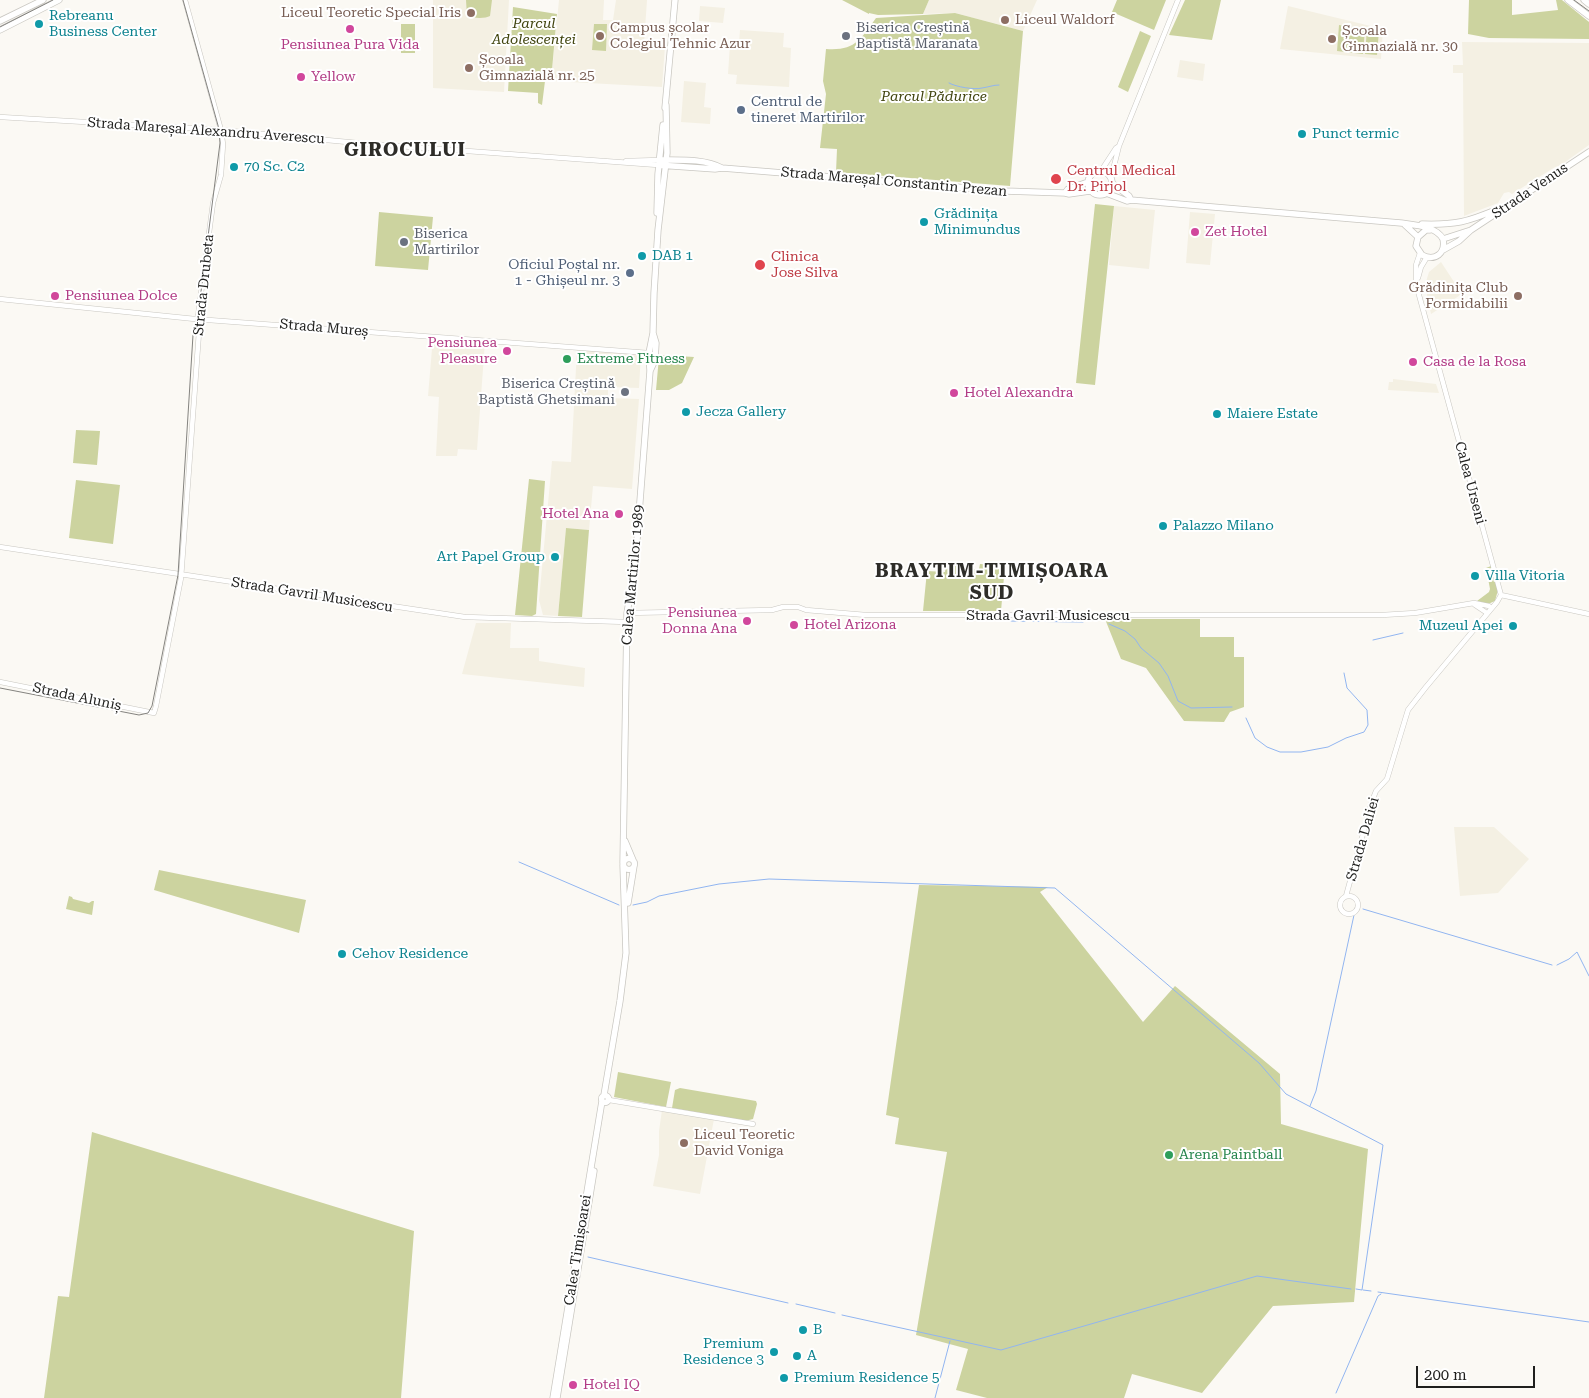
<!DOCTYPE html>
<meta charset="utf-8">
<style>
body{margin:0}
#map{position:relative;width:1589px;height:1398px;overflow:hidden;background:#fbf9f4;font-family:"Roboto Serif",serif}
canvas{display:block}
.scale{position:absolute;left:1416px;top:1366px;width:119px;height:22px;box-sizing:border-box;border:2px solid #1f1f1d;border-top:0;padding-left:6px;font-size:15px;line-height:18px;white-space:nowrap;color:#1f1f1d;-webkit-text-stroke:4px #fff;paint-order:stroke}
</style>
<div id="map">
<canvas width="1589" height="1398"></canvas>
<div class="scale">200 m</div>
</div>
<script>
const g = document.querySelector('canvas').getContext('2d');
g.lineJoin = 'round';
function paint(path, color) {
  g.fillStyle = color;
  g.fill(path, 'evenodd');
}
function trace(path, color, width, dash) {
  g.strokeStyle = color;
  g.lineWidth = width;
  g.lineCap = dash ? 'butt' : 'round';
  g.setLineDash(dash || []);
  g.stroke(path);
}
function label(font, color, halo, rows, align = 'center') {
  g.font = font + ' "Roboto Serif",serif';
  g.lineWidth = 4;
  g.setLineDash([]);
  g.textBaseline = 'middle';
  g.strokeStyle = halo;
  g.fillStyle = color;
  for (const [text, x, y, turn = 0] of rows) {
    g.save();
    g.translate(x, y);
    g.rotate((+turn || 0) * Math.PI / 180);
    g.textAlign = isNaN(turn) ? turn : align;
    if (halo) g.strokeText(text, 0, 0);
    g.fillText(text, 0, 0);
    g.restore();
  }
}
const built = new Path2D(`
 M433,0H509L504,92L433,88Z
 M559,0H604L603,20H613L616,0H647L644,44L665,46L662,87L551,81Z
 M929,0H1037L1023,31L955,13L923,14Z
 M700,6L725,8L723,23L699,21Z
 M1288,6L1383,29L1381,59L1280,49Z
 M740,30L784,33L783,47L791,48L789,87L736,84L737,75L728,74L730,44H739Z
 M1462,42L1589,43V145L1561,165L1555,167L1512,194L1509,192L1504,193L1498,203L1464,216L1463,73H1453V65H1463Z
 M1180,60L1205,64L1203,81L1177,77Z
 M684,81L706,83L704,107L711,108L710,124L681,122Z
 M1114,206L1155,210L1149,269L1109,265Z
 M1190,212L1215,214L1210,265L1186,263Z
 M1441,262L1462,294L1431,314L1425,285L1429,272Z
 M433,337L485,342L477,450L458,449L457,456H436L439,397L428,396Z
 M577,349L641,353L639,388L608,387V398L639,399L632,489L593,486L589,530L566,528L558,616L543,615L539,600L552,461L571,462Z
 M1393,379L1436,384L1439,393L1388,390L1389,382H1393Z
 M476,623H511L510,648H539V661L585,668L584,687L462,674Z
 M1454,827H1494L1529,859L1498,893L1460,896Z
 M662,1110L714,1119L700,1194L653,1186L659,1155V1131Z`);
const green = new Path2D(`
 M466,0H492L490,16C485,19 472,18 467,16Z
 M842,0H929L923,14L878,15L869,13V14Z
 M1117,0H1166L1154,30L1112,12Z
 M1185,0H1221L1212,40L1169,35Z
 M1469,0H1512V15L1558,10L1556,0H1562L1589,22V39L1489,38L1468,34Z
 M513,7L557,14L551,81H545L542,105L538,103V93L508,91Z
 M955,13L1023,31L1010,186L836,172L837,149L820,148L826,94L823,81L826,49C855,51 860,40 876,18Z
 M401,24H415V53H401Z
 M594,24H607L606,51L592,50Z
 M1339,25L1365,29L1363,54L1337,51Z
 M1367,29L1379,30L1377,55L1365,54Z
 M1140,31L1151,36L1128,92L1118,87Z
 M1095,204L1114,206L1095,385L1076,383Z
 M379,212L433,217L428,270L375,266Z
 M663,355L694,357L682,383L669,390H656L659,357Z
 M76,430L100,431L97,465L73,463Z
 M529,479L545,481L536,614L532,616L515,615Z
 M76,480L120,485L113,544L69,538Z
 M566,528L589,530L582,617L558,616Z
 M980,564L1005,565L1001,611H923L927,571L945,572L946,565L972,568L976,570L979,569Z
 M1491,566L1498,590L1495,601L1488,604L1477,601L1489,592L1490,589L1486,568Z
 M1105,619H1200V637H1234V657H1244V707L1230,712L1224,722L1184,721L1146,668L1121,659Z
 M159,870L306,900L299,933L154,890Z
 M919,885L1048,887L1040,892L1143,1022L1175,986L1280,1074L1281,1124L1368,1149L1354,1302L1273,1306L1202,1393L1132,1374L1124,1398H987L956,1390L968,1349L916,1335L947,1152L895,1144L899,1118L886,1115Z
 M69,896L72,897L73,899L89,903L92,901H94L92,915L66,909Z
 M618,1072L671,1082L666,1107L614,1097Z
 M680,1088L756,1101L757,1104L753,1119L745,1121L672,1108L675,1090Z
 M92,1132L414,1231L401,1398H44L58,1296L69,1297Z`);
const stream = new Path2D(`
 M949,83C956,87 975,90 982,88C989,87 993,85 999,85
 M1005,621L1083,622
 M1109,624L1125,631L1135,639L1141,648L1159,663L1168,676L1178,701L1191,708L1232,707
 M1373,640L1403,633
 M1246,718L1255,738L1267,747L1280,752H1301L1328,747L1346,738L1364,732L1368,725L1367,710L1347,688L1344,673
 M519,862L619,905
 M633,905L647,902L659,896L719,884L769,879L1055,888L1259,1063L1286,1094L1383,1145L1362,1290L1356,1289
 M1363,909L1552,965
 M1557,965L1569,959L1577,952L1589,976
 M1310,1106L1316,1091L1354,915
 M588,1257L788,1303
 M1363,1290L1371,1291
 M1378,1292L1589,1322
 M796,1304L835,1313
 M842,1315L1001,1350L1257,1276L1351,1289
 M1336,1393L1378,1296L1381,1294
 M935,1398L950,1341`);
const minor = new Path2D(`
 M0,117L221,130L358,143L658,165
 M626,161L659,160
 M1101,171L1116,148L1119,146
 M1111,178L1119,146L1178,0
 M1420,253L1416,265V284L1501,595
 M1418,278L1421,267L1427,257
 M0,299L195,319L649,353
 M0,547L465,617L627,622
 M1501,595L1589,614
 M1475,605L1487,613
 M627,613L772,610L783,607H798L806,610L866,615H1382L1415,613L1474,603L1489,606L1491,608
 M0,682L154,713L156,706L181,578L199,332L198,316L213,203L221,175L223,144L221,130L185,0
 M1346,896L1372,801L1376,791L1387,779L1408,710L1426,687L1497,602L1501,595
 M1340 905a9 9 0 1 1 18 0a9 9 0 1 1-18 0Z
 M609,1100L753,1124`);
const major = new Path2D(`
 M1568,0L1589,16
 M1584,0L1589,4
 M0,21L43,0
 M0,30L59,0
 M665,108L675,0
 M663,160C682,160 706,159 722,168
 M658,165L715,169L722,168L1005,191L1065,193L1069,194L1090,191
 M1088 183a12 12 0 1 1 24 0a12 12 0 1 1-24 0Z
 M1112,183L1129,196L1131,200
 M1065,193L1068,189L1088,182
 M1106,193L1127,201L1131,200L1401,223C1415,225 1436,226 1443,239C1446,253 1435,262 1422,255L1416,246L1418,237L1426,230H1430
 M657,213L658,174L663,125
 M1422,224C1456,225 1467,222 1498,209
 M1405,225L1418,237
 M1443,239L1471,230
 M1443,250L1459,241L1471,230L1589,152
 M650,371L655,360L656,343L653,333L654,293L658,230L667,153L666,105
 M625,841L633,860
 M623.5 864a5.5 5.5 0 1 1 11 0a5.5 5.5 0 1 1-11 0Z
 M623,863L627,613L635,566L650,371L649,353L653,333
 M628,903L634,866
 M604,1095L620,1001L626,953L623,865
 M601.5 1099a3.5 3.5 0 1 1 7 0a3.5 3.5 0 1 1-7 0Z
 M553,1398L602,1101
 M557,1398L594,1171`);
const tram = new Path2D(`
 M1574,0L1589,11
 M0,27L53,0
 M0,688L139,715L148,713L152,706L178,575L193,335L199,307L220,143L219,129L183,0`);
const markers = [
 [471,13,5,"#8d6e63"],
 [1005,20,5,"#8d6e63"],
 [39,24,5,"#0f9aa8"],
 [350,29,5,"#d1479c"],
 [600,36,5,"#8d6e63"],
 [846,36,5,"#6b7280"],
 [1332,39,5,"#8d6e63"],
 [469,68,5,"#8d6e63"],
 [301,77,5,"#d1479c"],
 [741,110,5,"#5c6f8a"],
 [1302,134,5,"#0f9aa8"],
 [234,167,5,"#0f9aa8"],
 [1056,179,6,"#e0444e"],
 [924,222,5,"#0f9aa8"],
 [1195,232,5,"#d1479c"],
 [404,242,5,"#6b7280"],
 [642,256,5,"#0f9aa8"],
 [760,265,6,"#e0444e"],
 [630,273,5,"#5c6f8a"],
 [55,296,5,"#d1479c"],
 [1518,296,5,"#8d6e63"],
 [507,351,5,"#d1479c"],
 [567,359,5,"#2e9e5b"],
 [1413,362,5,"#d1479c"],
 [625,392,5,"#6b7280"],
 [954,393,5,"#d1479c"],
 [686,412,5,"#0f9aa8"],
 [1217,414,5,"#0f9aa8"],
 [619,514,5,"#d1479c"],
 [1163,526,5,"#0f9aa8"],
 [555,557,5,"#0f9aa8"],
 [1475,576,5,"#0f9aa8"],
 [747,621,5,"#d1479c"],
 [794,625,5,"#d1479c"],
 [1513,626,5,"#0f9aa8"],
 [342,954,5,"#0f9aa8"],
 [684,1143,5,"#8d6e63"],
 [1169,1155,5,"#2e9e5b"],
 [803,1330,5,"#0f9aa8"],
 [774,1352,5,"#0f9aa8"],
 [797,1356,5,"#0f9aa8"],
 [784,1378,5,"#0f9aa8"],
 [573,1385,5,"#d1479c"]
];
const educationNames = [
 ["Liceul Teoretic Special Iris",461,13,"right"],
 ["Liceul Waldorf",1015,20],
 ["Campus școlar",610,28],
 ["Colegiul Tehnic Azur",610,44],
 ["Școala",1342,31],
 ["Gimnazială nr. 30",1342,47],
 ["Școala",479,60],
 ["Gimnazială nr. 25",479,76],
 ["Grădinița Club",1508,288,"right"],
 ["Formidabilii",1508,304,"right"],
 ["Liceul Teoretic",694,1135],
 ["David Voniga",694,1151]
];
const cultureNames = [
 ["Rebreanu",49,16],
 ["Business Center",49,32],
 ["Punct termic",1312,134],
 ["70 Sc. C2",244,167],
 ["Grădinița",934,214],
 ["Minimundus",934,230],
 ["DAB 1",652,256],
 ["Jecza Gallery",696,412],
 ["Maiere Estate",1227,414],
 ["Palazzo Milano",1173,526],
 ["Art Papel Group",545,557,"right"],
 ["Villa Vitoria",1485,576],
 ["Muzeul Apei",1503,626,"right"],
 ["Cehov Residence",352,954],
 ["B",813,1330],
 ["Premium",764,1344,"right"],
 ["Residence 3",764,1360,"right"],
 ["A",807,1356],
 ["Premium Residence 5",794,1378]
];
const parkNames = [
 ["Parcul",534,24],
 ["Adolescenței",534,40],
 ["Parcul Pădurice",934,97]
];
const worshipNames = [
 ["Biserica Creștină",856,28],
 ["Baptistă Maranata",856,44],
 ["Biserica",414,234],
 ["Martirilor",414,250],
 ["Biserica Creștină",615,384,"right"],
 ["Baptistă Ghetsimani",615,400,"right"]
];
const hotelNames = [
 ["Pensiunea Pura Vida",350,45,"center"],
 ["Yellow",311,77],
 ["Zet Hotel",1205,232],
 ["Pensiunea Dolce",65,296],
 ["Pensiunea",497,343,"right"],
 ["Pleasure",497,359,"right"],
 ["Casa de la Rosa",1423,362],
 ["Hotel Alexandra",964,393],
 ["Hotel Ana",609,514,"right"],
 ["Pensiunea",737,613,"right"],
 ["Donna Ana",737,629,"right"],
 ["Hotel Arizona",804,625],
 ["Hotel IQ",583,1385]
];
const serviceNames = [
 ["Centrul de",751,102],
 ["tineret Martirilor",751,118],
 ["Oficiul Poștal nr.",620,265,"right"],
 ["1 - Ghișeul nr. 3",620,281,"right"]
];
const streetNames = [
 ["Strada Mareșal Alexandru Averescu",206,131,4],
 ["Strada Mareșal Constantin Prezan",894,182,5],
 ["Strada Venus",1530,191,-34],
 ["Strada Drubeta",204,285,-84],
 ["Strada Mureș",324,328,5],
 ["Calea Urseni",1470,483,75],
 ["Calea Martirilor 1989",633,575,-85],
 ["Strada Gavril Musicescu",312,595,9],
 ["Strada Gavril Musicescu",1048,616],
 ["Strada Aluniș",77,697,12],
 ["Strada Daliei",1363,839,-74],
 ["Calea Timișoarei",578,1250,-81]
];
const healthNames = [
 ["Centrul Medical",1067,171],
 ["Dr. Pirjol",1067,187],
 ["Clinica",771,257],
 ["Jose Silva",771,273]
];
const leisureNames = [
 ["Extreme Fitness",577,359],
 ["Arena Paintball",1179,1155]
];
const districtNames = [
 ["GIROCULUI",405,150],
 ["BRAYTIM-TIMIȘOARA",992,571],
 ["SUD",992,593]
];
paint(built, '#f4f0e3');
paint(green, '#ccd39f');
trace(stream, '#91b5f0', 1);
trace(minor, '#c9c7c1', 5.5);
trace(major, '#c9c7c1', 7);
trace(minor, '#fff', 4.5);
trace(major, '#fff', 5.5);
trace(tram, '#84837f', 1);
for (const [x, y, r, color] of markers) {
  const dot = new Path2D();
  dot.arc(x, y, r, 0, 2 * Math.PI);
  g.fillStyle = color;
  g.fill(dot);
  trace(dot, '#fff', 2);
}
label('14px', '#785e54', '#fff', educationNames, 'left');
label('14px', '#0d838f', '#fff', cultureNames, 'left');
label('italic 14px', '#40440e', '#fff', parkNames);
label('14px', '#5b616d', '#fff', worshipNames, 'left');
label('14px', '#b23c85', '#fff', hotelNames, 'left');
label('14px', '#4e5e75', '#fff', serviceNames, 'left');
label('14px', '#1f1f1d', '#fff', streetNames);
label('14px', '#be3a42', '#fff', healthNames, 'left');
label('14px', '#27864d', '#fff', leisureNames, 'left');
g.letterSpacing = '1px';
label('bold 19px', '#2e2d29', '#fff', districtNames);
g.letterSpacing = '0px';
</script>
